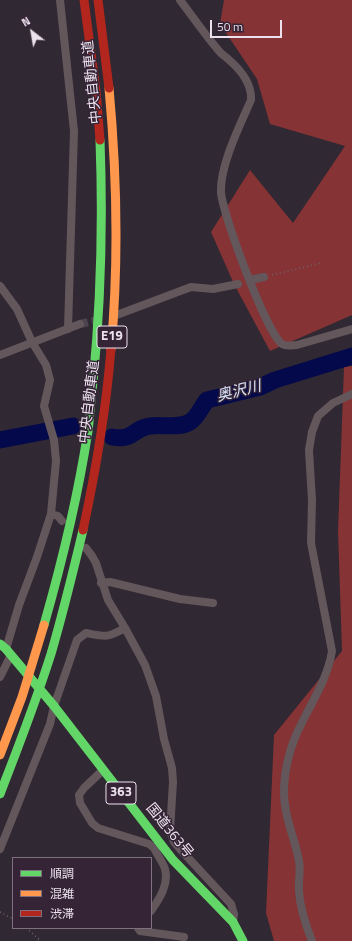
<!DOCTYPE html>
<meta charset="utf-8">
<style>
body{margin:0}
#map{position:relative;width:352px;height:941px;overflow:hidden;background:#302832;font-family:"Titillium Web","Noto Sans JP",sans-serif}
canvas{display:block}
.legend{position:absolute;left:12px;top:857px;width:140px;height:72px;box-sizing:border-box;background:#342436;border:1px solid #7e707f;margin:0;padding:5px 7px;list-style:none;font-size:12px;color:#ece1ed}
.legend li{display:flex;align-items:center;gap:8px;height:20px}
.legend b{width:20px;border:1px solid #7e707f}
.north{position:absolute;left:12px;top:12px;width:40px;height:40px;-webkit-text-stroke:3px #342436;paint-order:stroke;rotate:329deg;font-size:11px;font-weight:700;line-height:16px;text-align:center;color:#ece1ed}
.north::after{content:'';display:block;margin:auto;width:14px;height:18px;background:#ece1ed;clip-path:polygon(50% 0,100% 100%,50% 72%,0 100%)}
.scale{position:absolute;left:210px;top:20px;width:72px;height:18px;box-sizing:border-box;border:2px solid #ece1ed;border-top:0;padding-left:5px;font-size:12px;line-height:14px;white-space:nowrap;color:#ece1ed;-webkit-text-stroke:3px #342436;paint-order:stroke}
</style>
<div id="map">
<canvas width="352" height="941"></canvas>
<ul class="legend">
<li><b style="height:5px;background:#63d668"></b>順調</li>
<li><b style="height:5px;background:#ff974d"></b>混雑</li>
<li><b style="height:5px;background:#b3261e"></b>渋滞</li>
</ul>
<div class="north">N</div>
<div class="scale">50 m</div>
</div>
<script>
const g = document.querySelector('canvas').getContext('2d');
g.lineJoin = 'round';
function paint(path, color) {
  g.fillStyle = color;
  g.fill(path, 'evenodd');
}
function trace(path, color, width, dash) {
  g.strokeStyle = color;
  g.lineWidth = width;
  g.lineCap = dash ? 'butt' : 'round';
  g.setLineDash(dash || []);
  g.stroke(path);
}
function label(font, color, halo, rows, align = 'center') {
  g.font = font + ' "Titillium Web","Noto Sans JP",sans-serif';
  g.lineWidth = 3;
  g.setLineDash([]);
  g.textBaseline = 'middle';
  g.strokeStyle = halo;
  g.fillStyle = color;
  for (const [text, x, y, turn = 0] of rows) {
    g.save();
    g.translate(x, y);
    g.rotate((+turn || 0) * Math.PI / 180);
    g.textAlign = isNaN(turn) ? turn : align;
    if (halo) g.strokeText(text, 0, 0);
    g.fillText(text, 0, 0);
    g.restore();
  }
}
const forest = new Path2D(`
 M224,0H352V315L270,351L234,284L211,232L250,170L293,223L345,146L270,124L257,79L220,24Z
 M352,366V941H274L266,913L274,735L342,651L338,531L344,367Z`);
const river = new Path2D(`
 M112,437C134,441 133,428 150,426C162,424 179,429 190,422C197,418 202,406 207,400L260,387L275,380L352,356
 M0,440L73,426`);
const streetTunnel = new Path2D(`
 M80,324L102,319`);
const path = new Path2D(`
 M272,275L321,263
 M0,912L13,919
 M26,928L40,940L38,941`);
const street = new Path2D(`
 M60,0L74,131L68,329
 M180,0C193,17 205,35 219,51C221,54 225,56 228,59C241,70 252,83 251,100C240,125 220,165 221,192C222,213 267,334 282,344C287,347 292,345 297,345L352,329
 M250,280L264,277
 M0,286L17,309L32,342L46,365L50,380L44,406L54,440L56,461L51,514L37,557L19,605L6,649
 M114,316L191,287L213,289L238,284
 M0,355L80,324
 M51,514L58,516L62,521
 M86,548L92,556L96,563L108,600L125,628L145,665L156,696L164,739L172,768L173,782L170,831L174,842L180,849L231,904L234,914L233,922
 M101,583L110,582L180,599L213,603
 M0,677L11,655
 M103,770L84,788L79,795L80,803L92,823L98,828L149,844L154,848L161,844
 M0,849L50,724L54,706L77,640L86,633C106,637 107,638 125,628
 M151,911C160,898 169,884 165,869C163,862 157,855 154,848
 M138,928L140,931L184,937
 M312,941C306,926 300,907 299,891C298,881 301,873 299,861C296,844 289,828 286,811C281,789 286,761 294,740C306,710 327,683 332,651L311,543L312,500L309,450L312,432L318,416L333,403L352,394`);
const fast = new Path2D(`
 M44,625C62,562 78,496 88,431C90,415 91,398 93,382C101,302 103,221 100,140
 M0,644L6,649L54,706L173,860L233,922L243,941
 M0,794C18,748 36,701 51,654C63,613 73,572 83,530`);
const slow = new Path2D(`
 M109,88C117,175 119,261 111,349
 M0,755L22,697L44,625`);
const jam = new Path2D(`
 M84,0L96,91L100,140
 M98,0L109,88
 M83,530C96,470 106,410 111,349`);
const shields = [
 [112,337,30],
 [121,793,30]
];
const shieldNames = [
 ["E19",112,337],
 ["363",121,793]
];
const streetNames = [
 ["中央自動車道",93,82,-96],
 ["中央自動車道",90,402,-83],
 ["国道363号",169,831,51]
];
const waterNames = [
 ["奥沢川",239,392,-14]
];
paint(forest, '#853335');
trace(river, '#04094b', 17);
trace(streetTunnel, '#4c444e', 8, [8, 4]);
trace(path, '#6e646a', 1.5, [1, 3]);
trace(street, '#63575c', 8);
trace(fast, '#63d668', 9);
trace(slow, '#ff974d', 9);
trace(jam, '#b3261e', 9);
for (const [x, y, w] of shields) {
  const box = new Path2D();
  box.roundRect(x - w / 2, y - 11, w, 22, 3);
  g.fillStyle = '#342436';
  g.fill(box);
  trace(box, '#ece1ed', 1);
}
label('bold 13px', '#ece1ed', null, shieldNames);
label('14px', '#ece1ed', '#342436', streetNames);
label('italic 15px', '#d9e5fa', '#342436', waterNames);
</script>
